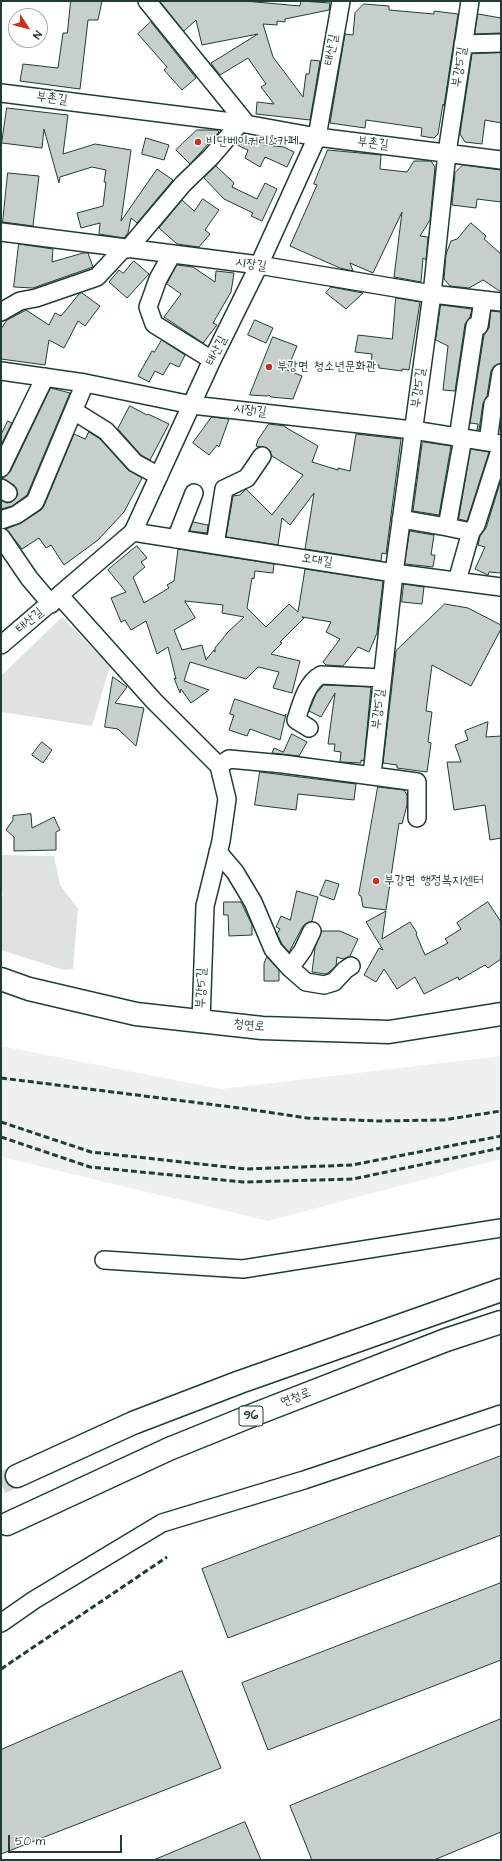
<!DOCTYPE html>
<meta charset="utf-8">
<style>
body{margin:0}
#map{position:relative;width:502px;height:1861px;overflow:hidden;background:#fff;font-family:"Architects Daughter",sans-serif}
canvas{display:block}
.frame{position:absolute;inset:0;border:2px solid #1f3d34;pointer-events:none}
.north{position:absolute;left:8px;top:8px;width:40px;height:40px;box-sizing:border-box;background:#fff;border:1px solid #a5b1ae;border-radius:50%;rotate:126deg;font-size:11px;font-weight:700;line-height:16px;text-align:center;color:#1f3d34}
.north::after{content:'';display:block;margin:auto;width:14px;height:18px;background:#c8321e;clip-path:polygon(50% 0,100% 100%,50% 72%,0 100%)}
.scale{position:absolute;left:8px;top:1835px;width:114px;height:18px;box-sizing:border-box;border:2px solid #1f3d34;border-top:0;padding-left:5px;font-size:12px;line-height:14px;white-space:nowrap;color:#1f3d34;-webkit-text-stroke:3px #fff;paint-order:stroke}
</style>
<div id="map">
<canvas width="502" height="1861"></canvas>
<div class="frame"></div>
<div class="north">N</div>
<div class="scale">50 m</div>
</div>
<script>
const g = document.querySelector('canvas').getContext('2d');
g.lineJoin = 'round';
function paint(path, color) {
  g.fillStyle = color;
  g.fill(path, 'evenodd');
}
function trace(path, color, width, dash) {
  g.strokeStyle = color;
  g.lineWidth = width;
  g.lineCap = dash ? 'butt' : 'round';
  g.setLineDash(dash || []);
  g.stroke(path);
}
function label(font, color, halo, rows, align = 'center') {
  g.font = font + ' "Architects Daughter","Poor Story",sans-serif';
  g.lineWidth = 3;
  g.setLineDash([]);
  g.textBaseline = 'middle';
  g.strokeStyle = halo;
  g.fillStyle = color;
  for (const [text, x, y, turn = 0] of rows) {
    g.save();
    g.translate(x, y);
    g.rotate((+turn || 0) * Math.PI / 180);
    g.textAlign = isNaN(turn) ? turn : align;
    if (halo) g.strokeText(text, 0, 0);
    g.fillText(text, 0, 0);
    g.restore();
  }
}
const built = new Path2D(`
 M1,1046L221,1089L501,1056V1159L268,1221L1,1157Z`);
const green = new Path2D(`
 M62,617L110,666L92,726L1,712V676Z
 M1,855L54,856L60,885L78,909L73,969L64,970L1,950V899L3,894L1,886Z`);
const building = new Path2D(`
 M71,1H102L98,20H88L80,89L20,81L23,64L58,68L63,33H67Z
 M160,1H245L300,6L301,1L330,3L329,10L285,19V22L277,21V25L263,24L273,57L303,97L306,74H309L311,60L320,61L310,120L256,114L257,102L274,104L261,87L266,84L248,58L220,75L213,66L211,63L258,34L202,45L196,20L184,31Z
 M364,4L389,6V10L434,14V11L458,14L444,106L443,104L438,134L434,138L421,136L422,128L366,120L365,128L330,123L345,34L353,35L355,13Z
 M478,14L501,18V33L475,34Z
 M151,22L196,78L182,90L164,70L167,67L138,34Z
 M501,53V123L485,120L482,144L465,142L460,134L472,54Z
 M7,108L68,115L63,154L95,144L131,150L121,221L157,169L173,180L137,223L131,218L128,233L124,238L99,234L100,223L81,228L77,213L103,206L106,182H104L106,170L92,167L60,177L59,183L44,129L42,148L2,143Z
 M197,130H217L219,132L190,164L176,150Z
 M146,138L169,145L164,160L142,154Z
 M238,142L284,147L294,152L287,167L265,157L260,167L245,158L248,150L237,145Z
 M328,150L381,155L380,169L407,172L414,161H431L435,167L430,220L420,236L428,237L426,260L423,258L421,282L394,277L402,212L373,273L350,263L353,271L340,268L290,246L317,185L314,184Z
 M463,165L501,170V202L477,199L476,208L452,205L455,173Z
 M216,166L234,183L232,187L257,199L265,183L277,189L262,221L251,216L253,213L224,199L204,178Z
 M8,173L39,176L33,226L3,222Z
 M203,199L219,210L205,230L210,234L199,247L177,244L159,228L182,200L194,211Z
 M471,223L486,236L484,239L501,254V292L483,280L469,288L450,286L444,279L446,254L451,241L457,239Z
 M19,244L53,249L52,262L83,253H88L93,267L33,288L14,287Z
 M134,261L149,274L127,298L109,282L119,270L123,273Z
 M177,265L193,267L215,282L216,271L234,273L231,292L213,323L217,325L203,343L164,317L181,294L167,284Z
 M331,287L363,293L346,309L326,293Z
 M82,293L100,306L85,326L78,321L64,348L49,340L45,365L1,359V329L7,320L26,310L49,325L55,313L61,316L79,294Z
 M396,298L420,302L409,370L402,369V371L379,368V365L371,364L372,354L355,352L358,335L392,339Z
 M441,305L472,309L470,317L465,324L455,391L443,390L448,346L436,340Z
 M491,311L501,312V363L494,366L491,371L487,396L483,403L479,430H477L478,424L470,423L484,335L489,328Z
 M255,320L273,328L266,343L248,335Z
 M273,337L297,346L287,370L302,376L293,399L271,397L269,395L267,396L250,395Z
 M162,340L185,355L179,367L170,363L163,375L155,371L149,382L138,376L152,351L154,352Z
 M51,388L70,393L27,495L12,506L1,509V500L7,503L12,502L16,498L18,494L14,485L1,478L6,476L10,472Z
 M130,406L147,415L148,414L169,424L150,460L141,455L118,429Z
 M212,417L229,419L219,447L217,445L209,455L193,443Z
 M8,421L12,423L1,445V435Z
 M269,424L285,426V427L318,446L312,462L338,470V468L350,471L356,434L401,439L386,554L382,553L381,561L305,549L314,493L290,525L282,518L278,545L226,537L233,496L240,495L246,489L272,515L303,475L272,456L267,448L256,446L258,440Z
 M89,432L100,439L128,470L142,478L124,512L98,540L64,565L51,545L46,548L39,538L22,549L6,529L21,523L41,510L44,506L74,434L85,439Z
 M424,442L451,446L439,515L413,511L422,444Z
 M471,449L489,452L467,521L459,519Z
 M501,480V573L489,572L488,575L475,569L485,547L478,545L480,536L486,528Z
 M193,522L208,525L207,533L190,531Z
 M410,531L434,535L431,555H435L433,567L405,564Z
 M137,546L147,558L141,562L145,567L133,577L144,603L169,588L167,585L174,581L178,549L274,564L273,573L255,571L254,579L252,578L247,608L266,627L289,604L298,612L305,569L383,581L377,633L369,652L358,647L343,666L326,665L323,662L340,639L326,632L331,622L302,617L304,618L280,642L282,643L271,654L300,661L292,693L273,688L279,672L258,667L246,679L190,662L184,681L209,690L191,703L181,689L180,693L174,678L176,679L168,647L157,654L146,621L131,630L125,620L121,622L111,598L126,592L108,570ZM185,601L223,605L222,613L244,617L228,632L215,648V652L214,650L206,660L202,645L182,650L174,630L195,618Z
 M404,584L424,587L422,604L402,602Z
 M445,604L468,608L501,625V629L471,686L432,665L426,711L432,712L428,742L431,743L427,772L397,768V765L383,763L396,651Z
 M113,677L127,687L115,703L144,708L136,746L118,729L105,727Z
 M324,685L371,687L364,761L361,760V763L340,762L341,752L334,751L335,744H328L335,693L321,717L309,711L316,694Z
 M235,699L285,716L286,714L280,740L250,729L247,736L229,730L234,715L230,714Z
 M488,722L486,737L501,736V838L490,840L485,805L454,810L447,762H461L455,745L468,740L465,731Z
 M292,734L307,742L299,756L272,753L274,748L283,752Z
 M42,742L52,750L43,763L32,755Z
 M260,772L356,784L354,800L298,794L296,810L255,805Z
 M378,787L404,790L407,795V805L402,824L399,823L386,910L363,907L361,896L359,895Z
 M31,814L32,828L54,817L60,830L56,832V850L14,851V837L6,830L13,820V816Z
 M326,880L339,884L334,900L320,895Z
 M297,891L318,897L312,921L307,923L303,926L289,952L282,944L277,934L280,929L276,927L281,916L290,920Z
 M224,902H241L252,925V935L229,936L228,915H224Z
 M488,902L501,922V959L488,968L485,965L459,980L458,977L424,994L415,977L397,989L384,969L376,982L364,975L379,948L383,950L366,922L386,911L382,939L410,922L417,933L416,934L425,955L448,943L445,939L461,929L457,923Z
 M322,931H340L358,939L350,956L343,959L337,957L336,966L328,973L325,974L312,972L315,948Z
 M267,957L279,970V981H264V964Z
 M501,1456V1535L228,1638L202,1569Z
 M501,1583V1660L268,1750L242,1683Z
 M182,1671L221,1768L1,1854V1750Z
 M501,1719V1832L434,1860H312L290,1806Z
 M245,1822L261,1860H154Z`);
const highwayTunnel = new Path2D(`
 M1,1483L17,1476`);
const minor = new Path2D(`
 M147,1L246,123
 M463,44L501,43
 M1,93L240,123L317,137L501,160
 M1,232L259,265L432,294L501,302
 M128,249L183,184L211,157L240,123
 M172,254L158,279L148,307L154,324L212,360
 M1,312L20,301L36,298L97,277L124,248
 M1,371L85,383L192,405L413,430L501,444
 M74,411L106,431L135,463L159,476
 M458,438L475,326H479L483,300
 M488,442L493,404H496L501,373
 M1,468L45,377
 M1,488L8,493
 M401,519L447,527L463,438
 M1,520L16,515L35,502L85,383
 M447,527L471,532L476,525L501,447
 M133,532L394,573L501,587
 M1,537L29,578L51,604
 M176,539L194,493
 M215,545L224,489L247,478L262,456
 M457,581L471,532
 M60,596L154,701L219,766L227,799L221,841L205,906L201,1021
 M1,645L133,532L212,360L259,265L317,137L341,1
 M309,728L296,720C301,705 306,683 321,675L382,678
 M219,766L229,759L283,764L417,782V818
 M372,775L394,573L432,294L447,153L470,1
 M218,852L235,872L253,902L273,949L290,968L303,950L312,931
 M290,968L306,982L324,985L334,982L345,970L351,966
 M104,1260L243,1269L501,1228
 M1,1623L34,1600L162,1523L304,1480L501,1414`);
const major = new Path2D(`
 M1,979L29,989L136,1014L262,1028L389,1032L501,1014`);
const highway = new Path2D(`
 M17,1476L133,1423L240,1382L501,1290
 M7,1524L169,1449L253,1415L446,1340L501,1322`);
const rail = new Path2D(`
 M1,1078L240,1108L307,1118L377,1121L443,1120L501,1111
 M1,1122L91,1152L246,1169L352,1165L501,1136
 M1,1137L90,1167L243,1182L353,1179L501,1148
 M1,1669L167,1557`);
const markers = [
 [198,142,4,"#c8321e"],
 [269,367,4,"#c8321e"],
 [376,881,4,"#c8321e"]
];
const shields = [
 [251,1416,24]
];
const shieldNames = [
 ["96",251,1416]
];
const streetNames = [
 ["태산길",332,50,-80],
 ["부강5길",460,67,-81],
 ["부촌길",52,99,7],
 ["부촌길",373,144,7],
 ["시장길",251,265,8],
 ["태산길",217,351,-64],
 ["부강5길",419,388,-82],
 ["시장1길",250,411,7],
 ["오대길",317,561,9],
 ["태산길",30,621,-40],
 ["부강5길",379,709,-84],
 ["부강5길",202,988,-88],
 ["청연로",249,1026,6],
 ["연청로",296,1398,-21]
];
const poiNames = [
 ["비단베이커리&카페",206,142],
 ["부강면 청소년문화관",277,367],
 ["부강면 행정복지센터",384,881]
];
paint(built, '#eef1f0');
paint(green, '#dee3e2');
paint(building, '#c7cfcc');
trace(building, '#1f3d34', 1);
trace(highwayTunnel, '#d2d8d6', 22, [22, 11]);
trace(minor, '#1f3d34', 20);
trace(major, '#1f3d34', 25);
trace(highway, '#1f3d34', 25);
trace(minor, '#fff', 17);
trace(major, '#fff', 22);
trace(highway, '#fff', 22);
trace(rail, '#1f3d34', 3, [6, 3]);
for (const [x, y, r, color] of markers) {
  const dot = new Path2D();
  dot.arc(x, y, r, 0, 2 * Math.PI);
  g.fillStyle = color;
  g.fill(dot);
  trace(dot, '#fff', 1.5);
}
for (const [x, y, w] of shields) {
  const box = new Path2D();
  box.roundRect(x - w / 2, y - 10, w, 20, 3);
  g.fillStyle = '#fff';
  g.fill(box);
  trace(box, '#1f3d34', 1);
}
label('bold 12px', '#1f3d34', null, shieldNames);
label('13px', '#1f3d34', '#fff', streetNames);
label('13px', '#1f3d34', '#fff', poiNames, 'left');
</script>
